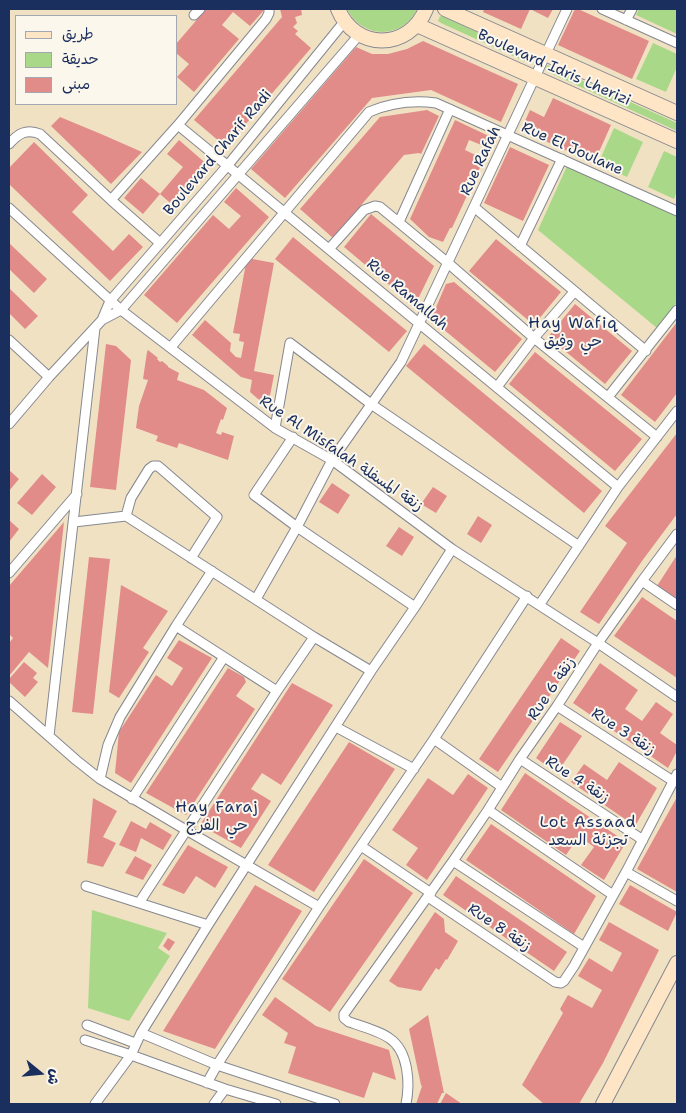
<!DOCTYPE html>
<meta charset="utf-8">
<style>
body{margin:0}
#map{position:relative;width:686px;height:1113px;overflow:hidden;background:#f0e1c3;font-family:"Shantell Sans","Playpen Sans Arabic",sans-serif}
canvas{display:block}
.frame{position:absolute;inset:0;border:10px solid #1b2f5e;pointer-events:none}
.legend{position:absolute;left:15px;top:15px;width:162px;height:90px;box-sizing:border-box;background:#fbf7ec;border:1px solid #a1a7b3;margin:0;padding:6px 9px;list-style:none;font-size:15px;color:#1b2f5e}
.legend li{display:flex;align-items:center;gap:10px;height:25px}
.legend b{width:25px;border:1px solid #a1a7b3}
.north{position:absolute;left:15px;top:1048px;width:50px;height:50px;-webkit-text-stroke:4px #fbf7ec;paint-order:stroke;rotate:107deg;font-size:14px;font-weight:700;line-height:20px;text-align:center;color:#1b2f5e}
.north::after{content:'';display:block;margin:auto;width:18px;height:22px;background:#1b2f5e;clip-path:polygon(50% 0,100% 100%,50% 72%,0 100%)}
</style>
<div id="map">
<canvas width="686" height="1113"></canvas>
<div class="frame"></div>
<ul class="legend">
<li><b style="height:6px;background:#fde5c5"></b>طريق</li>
<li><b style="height:14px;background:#a9d988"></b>حديقة</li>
<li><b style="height:14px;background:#e28c8a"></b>مبنى</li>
</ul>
<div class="north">ش</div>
</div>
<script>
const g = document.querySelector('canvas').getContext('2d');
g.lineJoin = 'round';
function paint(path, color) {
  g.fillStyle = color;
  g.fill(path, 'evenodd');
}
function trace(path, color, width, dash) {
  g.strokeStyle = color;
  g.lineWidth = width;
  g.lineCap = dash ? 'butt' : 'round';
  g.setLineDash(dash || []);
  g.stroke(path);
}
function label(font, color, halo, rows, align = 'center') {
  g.font = font + ' "Shantell Sans","Playpen Sans Arabic",sans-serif';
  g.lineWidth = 4;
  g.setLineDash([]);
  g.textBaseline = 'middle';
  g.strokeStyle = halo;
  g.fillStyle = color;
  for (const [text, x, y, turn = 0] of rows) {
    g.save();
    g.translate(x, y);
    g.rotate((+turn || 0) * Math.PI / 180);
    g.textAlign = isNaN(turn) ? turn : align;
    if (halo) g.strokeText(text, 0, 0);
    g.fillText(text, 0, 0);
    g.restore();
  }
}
const green = new Path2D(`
 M347,9H417C402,40 362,39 347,9Z
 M639,9H677V34L636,15Z
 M440,16L444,17L527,55L529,57V60L527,62L524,61L441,23L438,21Z
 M653,43L677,54V67L666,92L636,79Z
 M548,65L677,123V131L548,72L545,70L546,67Z
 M614,128L643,142L627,177L598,164Z
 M664,151L677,157V191L674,199L648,187Z
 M567,166L677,216V302L657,328L538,230Z
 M92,910L167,933L158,948L170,956L129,1021L88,1008Z`);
const building = new Path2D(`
 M206,9H265L250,26L233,12L222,25L239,39L194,92L177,77L189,64L176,53V44Z
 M280,9H301L302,15L295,17L297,23L293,27L298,31L295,34L311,48L226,147L194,120L282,17Z
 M484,9H553L548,18L530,9L521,29L483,12Z
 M575,9H578L649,41L632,79L558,45Z
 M423,41L518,84L501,122L431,90L372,98L285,198L251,169L356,47L372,54H388L407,49Z
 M553,98L611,125L594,163L521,130L530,110L544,117Z
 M427,110L439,116L421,154L419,153L404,155L333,238L300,209L380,117Z
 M60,117L101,134L142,152L111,184L51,126Z
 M455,120L493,138L489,148L469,140L465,150L484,159L452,228H450L443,242L429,237L410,219Z
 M179,140L210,167L176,208L160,194L183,167L167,154Z
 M34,142L88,195L72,212L113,251L129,234L143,247L110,281L9,184V168Z
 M510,147L549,165L523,221L484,203Z
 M141,178L160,194L143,214L124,198Z
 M236,188L269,217L177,323L144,295L213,215L229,229L241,216L224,202Z
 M371,214L434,266L419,297L412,304L344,247Z
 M293,237L407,331L389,352L275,259Z
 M496,239L561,292L534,325L469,271Z
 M9,243L47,279L34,293L9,269Z
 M247,258L274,263L254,371L274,375L269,401L265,405L250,392L252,380L241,377L192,335L205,320L231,343L230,351L236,357L241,358L244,342L239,341L240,334L233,333Z
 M454,282L522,339L495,372L431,319L446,284Z
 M9,288L38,316L25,329L9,313Z
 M575,304L632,351L605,384L548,337Z
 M677,322V393L655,422L621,395Z
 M106,344L116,346L131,360L116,490L90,487Z
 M424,344L602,491L584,513L406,366Z
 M148,350L158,358L157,359L160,362L162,361L168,366V367L179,373L177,380L204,390L227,408L223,420L221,419L216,433L221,435L222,432L234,436L228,460L179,443L177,448L156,441L158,436L136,428L139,406L148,380L143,379L147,352Z
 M535,352L642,439L615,471L509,384Z
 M677,433V514L642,561L599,624L580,612L627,543L605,526Z
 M9,470L19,479L9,491Z
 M42,474L56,487L32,515L17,503Z
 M332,483L350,495L338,514L319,502Z
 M433,487L447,496L436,513L421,504Z
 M478,516L492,525L481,543L467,534Z
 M9,520L19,529L9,542Z
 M64,522L48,668L29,652L9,676V643L13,638L9,634V586Z
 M399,527L414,537L402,556L386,546Z
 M677,555V599L657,586Z
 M89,557L110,559L93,714L72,712Z
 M121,585L168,611L143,648L149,652L119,698L109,692Z
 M642,597L677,621V678L614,636Z
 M561,638L580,651L498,772L479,759Z
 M179,640L212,658L131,783L115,773L119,732L156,675L172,686L183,668L167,658Z
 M24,662L37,673L33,678L38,682L25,697L9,682V679Z
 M600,663L638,690L625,709L642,721L656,702L673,714L660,733L677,745V751L668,768L573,703Z
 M228,668L244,677L246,682L236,696L255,709L186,815L146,793Z
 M292,683L333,705L281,785L262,773L251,789L271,801L241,848L200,825Z
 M560,722L582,736L557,773L536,758Z
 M349,742L395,769L314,892L268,865Z
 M619,762L657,788L635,826L571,782L584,764L607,780Z
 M525,773L626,842L604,880L581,865L594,847L579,836L566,855L501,810Z
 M468,774L488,788L427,880L406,865L418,848L392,830L428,778L453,795Z
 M677,797V892L637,869Z
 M93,798L117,811L103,837L116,843L103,867L87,863Z
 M131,821L146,829L150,822L172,835L163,850L141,838L136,852L119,845Z
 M491,824L596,896L574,934L466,860Z
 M188,845L228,867L215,888L196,876L184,894L162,885Z
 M135,856L152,865L143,880L125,873Z
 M364,859L413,893L330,1012L282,979Z
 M456,876L567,952L554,971L443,895Z
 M255,885L302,911L215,1049L163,1031Z
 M630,885L677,912L668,931L619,904Z
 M435,912L444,919L445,932L458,941L447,960L446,959L439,970L436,968L421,991L398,987L389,981Z
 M609,922L659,950L603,1063L579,1104H544L522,1085L563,1013L560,1009L568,995L592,1008L602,990L578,976L589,958L612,972L622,953L599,940Z
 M168,938L175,942L169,951L163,946Z
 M275,997L316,1026L389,1050L396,1080L373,1072L364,1098L288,1073L296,1047L284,1043L288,1033L262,1015Z
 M428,1015L444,1093H442L437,1104H416L422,1086L421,1085L409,1029Z
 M446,1093L462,1104H440Z`);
const street = new Path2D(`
 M602,9L677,43
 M194,15L200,9
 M626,20L632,9
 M178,125L618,487
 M9,144C18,134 26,128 40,134L111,200L160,243
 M111,200L178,125L266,19L269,13V9
 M474,207L646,351
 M9,208L121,310L275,428L332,460L452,549L598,643L677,697
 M399,222L450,109
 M520,246L562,159
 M329,249L364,210L375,206L380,207L448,263L534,338L657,437
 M102,320L121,310L359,35
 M9,340L49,377
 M171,347L369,112C390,103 413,100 436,103L677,211
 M497,387L534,338L574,292
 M608,397L677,310
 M9,424L49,377L102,320L110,301L228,165L344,22
 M275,428L290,343L371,404L579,546
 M293,437L254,495L297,527L415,607L452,549
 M126,516L131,498L149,469L153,466H158L217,517L191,558
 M74,522L126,516L314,637L371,671
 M9,573L77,494
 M642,581L677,605
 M256,599L297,527L332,460L401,362L567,9
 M540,604L618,487L677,411
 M176,626L277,691
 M9,701L76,760L100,779L186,830L319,907
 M557,706L673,781
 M336,727L414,769
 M49,736L95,328
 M434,739L502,787
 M520,759L643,840
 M100,779L108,745L120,717L176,626L212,571
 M132,799L224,657
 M488,810L613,895
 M361,846L431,893
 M453,861L584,947
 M626,872L677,901
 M86,886L208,925
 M428,897L555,982L561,983L564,981L574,966L626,872L677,774
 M139,903L277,691L314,637
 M87,1025L135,1043
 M141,1033L217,1065L335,1104
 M85,1040L131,1055L225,1089L276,1104
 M207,1083L217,1065L319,907L434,739L527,596
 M95,1104L131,1055L141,1033L208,925L371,671L415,607
 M214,1104L225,1089
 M406,1104C410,1084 409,1051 389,1038C379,1031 361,1026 349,1022L344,1018V1014L453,861L488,810L520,759L557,706L598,643L642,581L677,534`);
const secondary = new Path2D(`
 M338,9C355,51 409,51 426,9
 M445,9L677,113
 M417,25L677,141
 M603,1104L677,963`);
const streetNames = [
 ["Boulevard Idris Lherizi",554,68,24],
 ["Rue El Joulane",572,149,24],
 ["Boulevard Charif Radi",218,153,-50],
 ["Rue Rafah",481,161,-65],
 ["Rue Ramallah",407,295,40],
 ["Rue Al Misfalah زنقة المسفلة",341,454,34],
 ["Rue 6 زنقة",552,689,-56],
 ["Rue 3 زنقة",623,732,33],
 ["Rue 4 زنقة",577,780,33],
 ["Rue 8 زنقة",499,928,34]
];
const neighbourhoodNames = [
 ["Hay Wafiq",573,324],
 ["حي وفيق",573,342],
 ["Hay Faraj",217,808],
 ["حي الفرج",217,826],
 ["Lot Assaad",588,823],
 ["تجزئة السعد",588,841]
];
paint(green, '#a9d988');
paint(building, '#e28c8a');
trace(street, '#868890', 11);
trace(secondary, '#868890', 16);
trace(street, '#fff', 9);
trace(secondary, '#fde5c5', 14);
label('15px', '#1b2f5e', '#fbf7ec', streetNames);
g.letterSpacing = '1px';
label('16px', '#1b2f5e', '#fbf7ec', neighbourhoodNames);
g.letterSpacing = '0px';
</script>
